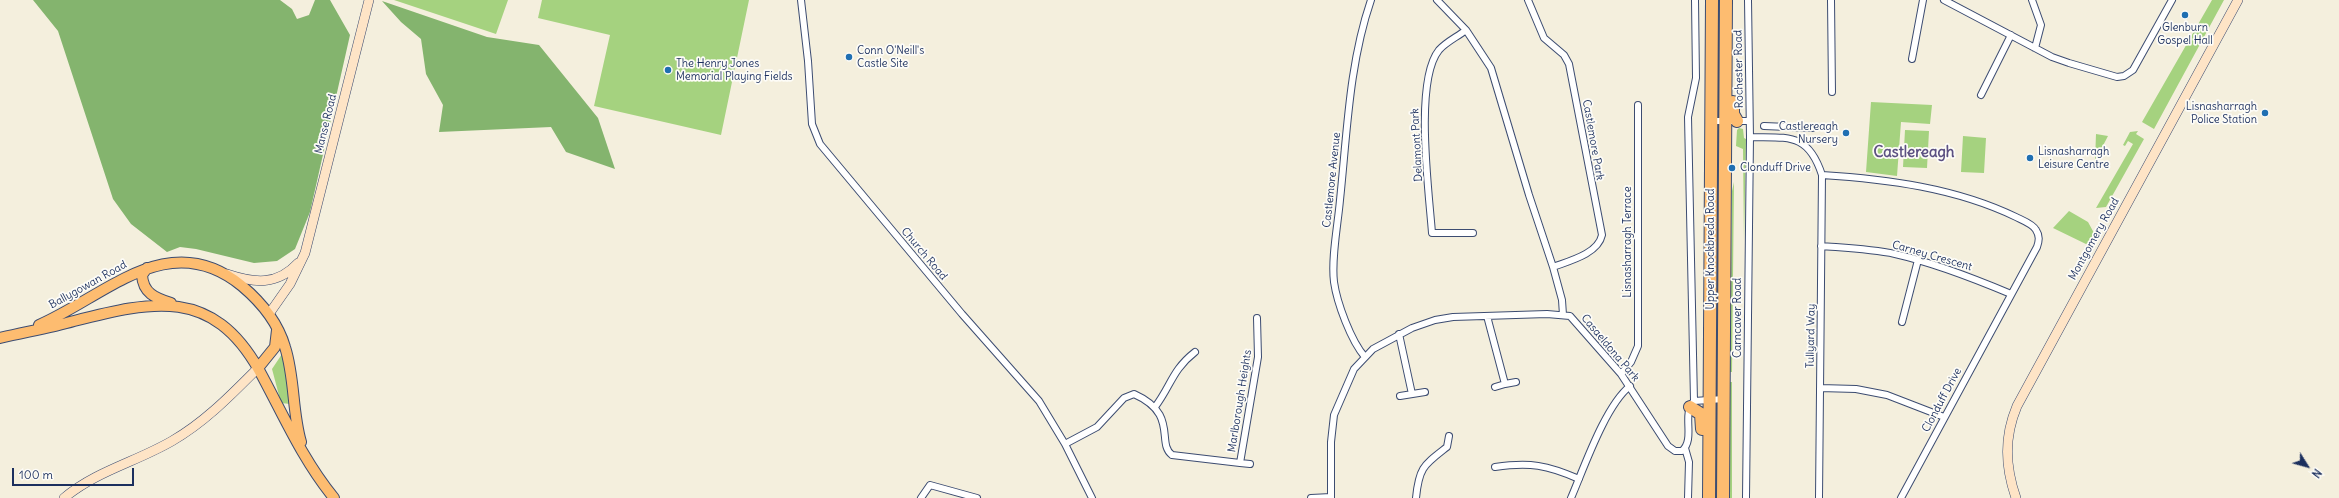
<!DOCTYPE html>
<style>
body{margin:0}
#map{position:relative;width:2339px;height:498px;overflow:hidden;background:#f4efdd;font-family:Delius,sans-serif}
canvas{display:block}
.north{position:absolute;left:2287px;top:446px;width:40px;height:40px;-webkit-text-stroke:3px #fdfcf7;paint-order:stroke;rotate:127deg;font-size:11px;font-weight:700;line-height:16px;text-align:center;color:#1b2f5e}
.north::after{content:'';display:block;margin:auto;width:14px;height:18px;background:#1b2f5e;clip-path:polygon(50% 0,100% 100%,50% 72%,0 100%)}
.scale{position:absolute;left:12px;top:468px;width:122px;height:18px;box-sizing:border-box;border:2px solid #1b2f5e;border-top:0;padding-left:5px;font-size:12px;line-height:14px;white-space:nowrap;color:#1b2f5e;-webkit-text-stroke:3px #fdfcf7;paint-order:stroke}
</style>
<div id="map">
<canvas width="2339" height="498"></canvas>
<div class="north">N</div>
<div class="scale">100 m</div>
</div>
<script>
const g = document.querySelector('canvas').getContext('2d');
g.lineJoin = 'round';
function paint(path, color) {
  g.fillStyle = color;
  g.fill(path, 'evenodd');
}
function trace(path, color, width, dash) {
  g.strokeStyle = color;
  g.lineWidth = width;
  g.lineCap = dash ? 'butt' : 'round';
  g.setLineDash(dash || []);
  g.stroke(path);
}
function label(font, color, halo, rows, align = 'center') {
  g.font = font + ' Delius,sans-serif';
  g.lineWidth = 3.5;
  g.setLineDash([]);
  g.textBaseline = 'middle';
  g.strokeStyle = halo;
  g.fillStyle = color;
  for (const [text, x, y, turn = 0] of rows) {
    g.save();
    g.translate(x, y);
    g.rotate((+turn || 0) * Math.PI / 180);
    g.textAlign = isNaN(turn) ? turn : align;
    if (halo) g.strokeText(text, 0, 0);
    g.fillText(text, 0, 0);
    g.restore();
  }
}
const green = new Path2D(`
 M394,0H508L496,34Z
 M542,0H749L721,135L594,106L610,35L538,18Z
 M1717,0H1720L1718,104L1717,100Z
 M2212,0H2224L2154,129L2142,122Z
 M1871,102L1932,105L1930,124L1901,122L1897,176L1866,172Z
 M1739,128L1743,129L1744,138L1746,139L1744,241L1743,149L1736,146L1737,130Z
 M1905,130L1929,131L1927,168L1903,167Z
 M2138,131L2136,134L2144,139L2106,207L2096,208L2133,144L2128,141L2125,146L2123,145L2130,132Z
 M2096,134L2108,136L2095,161Z
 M1963,136L1986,138L1984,173L1961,172Z
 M1734,182L1732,372H1730L1732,191Z
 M2069,211L2088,222L2094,233L2088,245L2053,228Z
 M282,354L283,355L290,404L281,403L272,369Z
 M1730,382H1732V498H1730Z
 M1713,412L1719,413L1718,498H1713Z`);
const forest = new Path2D(`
 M33,0H280L292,9L297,19L309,15L315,0H330L350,35L310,212L295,249L277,261L254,263L196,249L180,247L167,252L131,224L113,199L58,31Z
 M382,1L487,37L539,45L598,118L615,169L566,152L551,127L439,132L443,105L426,74L421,39L401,22Z`);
const street = new Path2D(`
 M801,0L808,61L812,124L820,144L962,314L1039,401L1065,444L1092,498
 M1437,0L1466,30L1491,68L1529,195L1553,267L1562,300L1563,315
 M1528,0L1544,38L1564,55L1569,64L1602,235C1598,254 1569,261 1553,267
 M1831,0L1832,92
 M1944,0L2052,57L2069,63L2117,77L2124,76L2133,70L2172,0
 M2032,0L2041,25L2035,48
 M1466,30C1457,37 1446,42 1439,50C1414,81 1429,192 1432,233H1473
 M1912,59L1923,0
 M1981,95L2011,35
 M1711,121H1749
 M1764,126L1812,128
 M1750,137C1788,138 1808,132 1822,175L1819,498
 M1822,175C1887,179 1956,188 2016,217C2022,220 2033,224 2036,230C2040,236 2039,241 2037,247L1901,498
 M1821,246C1846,248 1871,249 1895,254C1935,263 1973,278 2011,294
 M1487,316L1505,384L1516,382
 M1902,322L1918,260
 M1399,334L1412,394
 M1365,357C1351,341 1337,303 1334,282C1331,258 1338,224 1340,200C1347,134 1349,64 1371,0
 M1621,374L1631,362L1638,346V105
 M1495,387L1505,384
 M1820,388L1856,389L1887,395L1944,417
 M1400,396L1425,392
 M1694,401L1688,117L1696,78L1695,0
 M1155,407C1171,386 1172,370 1195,352
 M1065,444L1097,427L1124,398L1134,394C1179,414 1156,443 1172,455L1240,463L1258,357L1257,318
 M1685,448L1689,462L1688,498
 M1240,463L1250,464
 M1495,467C1530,462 1547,465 1579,479
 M921,498L930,485L977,498
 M1311,498L1331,497
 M1331,498V442L1334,415L1354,369L1373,349L1412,328L1435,320L1453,317L1547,314L1570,316L1621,374L1668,446L1675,451H1682C1696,438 1681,415 1694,401L1724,399
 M1416,498C1419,467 1424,465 1447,447L1449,436
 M1571,498C1584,468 1605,406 1630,386
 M1746,498L1750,137L1748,0`);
const secondary = new Path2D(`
 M227,274C254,283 277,286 298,263
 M269,314L290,284L305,253L369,0
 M64,498C96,471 136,462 172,441C205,422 231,395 258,368
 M2016,498C2005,466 2004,437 2017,406L2238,0`);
const primary = new Path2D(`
 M147,268L142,275C143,293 155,298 171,303
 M39,325C106,296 169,226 242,286C261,302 278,323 285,347C295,378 292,411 301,442
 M0,338C25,332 50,328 74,321C153,301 212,287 259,370C283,414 302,459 334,498
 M258,368L275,347L277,330`);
const highway = new Path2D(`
 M1733,102V114L1737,121
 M1690,407L1701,414L1702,429
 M1709,498L1712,0
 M1723,498L1726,0`);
const markers = [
 [2185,15,4,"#1f6fb2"],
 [849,57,4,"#1f6fb2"],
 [668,70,4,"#1f6fb2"],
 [2265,113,4,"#1f6fb2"],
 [1846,133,4,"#1f6fb2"],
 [2030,158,4,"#1f6fb2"],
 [1732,168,4,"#1f6fb2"]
];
const poiNames = [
 ["Glenburn",2185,28,"center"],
 ["Gospel Hall",2185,41,"center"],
 ["Conn O'Neill's",857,51],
 ["Castle Site",857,64],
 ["The Henry Jones",676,64],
 ["Memorial Playing Fields",676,77],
 ["Lisnasharragh",2257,107,"right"],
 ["Police Station",2257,120,"right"],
 ["Castlereagh",1838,127,"right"],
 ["Nursery",1838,140,"right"],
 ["Lisnasharragh",2038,152],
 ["Leisure Centre",2038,165],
 ["Clonduff Drive",1740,168]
];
const streetNames = [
 ["Rochester Road",1739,69,-91],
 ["Manse Road",326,124,-76],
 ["Castlemore Park",1593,140,80],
 ["Delamont Park",1417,145,-93],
 ["Castlemore Avenue",1332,180,-84],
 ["Montgomery Road",2094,239,-61],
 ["Lisnasharragh Terrace",1628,242,-90],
 ["Upper Knockbreda Road",1711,249,-90],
 ["Church Road",924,254,50],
 ["Carney Crescent",1932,256,16],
 ["Ballygowan Road",88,285,-29],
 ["Carncaver Road",1738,318,-90],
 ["Tullyard Way",1811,336,-89],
 ["Casaeldona Park",1610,348,50],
 ["Clonduff Drive",1942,400,-62],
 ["Marlborough Heights",1240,401,-81]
];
const districtNames = [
 ["Castlereagh",1914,153]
];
paint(green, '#a5d27f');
paint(forest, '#84b46e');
trace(street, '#3c4c71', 8);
trace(secondary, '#3c4c71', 10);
trace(primary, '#3c4c71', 12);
trace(highway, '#3c4c71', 14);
trace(street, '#fff', 6);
trace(secondary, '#fee4c6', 9);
trace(primary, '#fdbc70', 10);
trace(highway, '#fdbc70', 12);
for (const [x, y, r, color] of markers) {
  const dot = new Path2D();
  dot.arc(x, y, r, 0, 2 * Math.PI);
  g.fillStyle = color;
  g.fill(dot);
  trace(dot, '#fdfcf7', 1.5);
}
label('11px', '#1b2f5e', '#fdfcf7', poiNames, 'left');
label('11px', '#1b2f5e', '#fdfcf7', streetNames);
label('bold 15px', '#5c5182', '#fdfcf7', districtNames);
</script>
